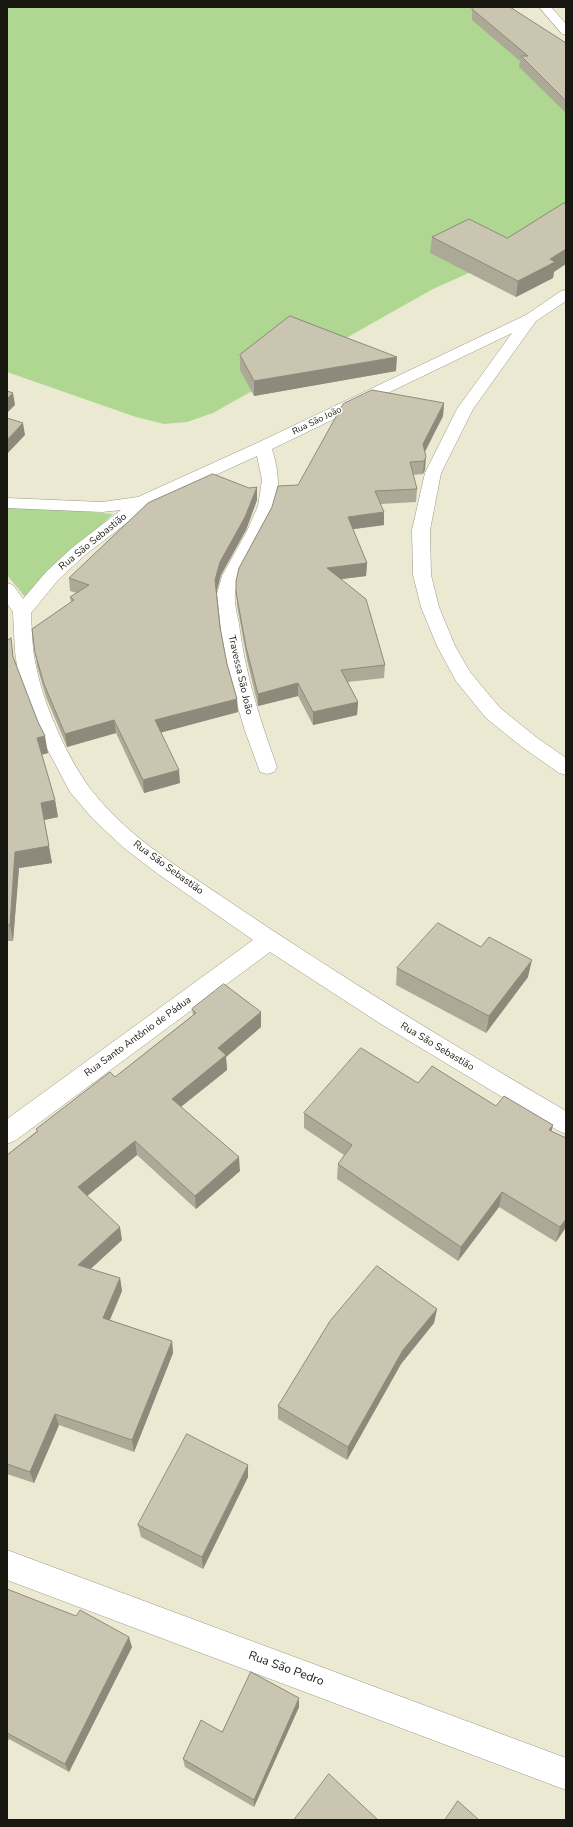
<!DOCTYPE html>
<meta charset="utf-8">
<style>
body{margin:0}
#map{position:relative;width:573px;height:1827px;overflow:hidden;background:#ece9d3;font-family:"Nunito Sans",sans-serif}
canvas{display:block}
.frame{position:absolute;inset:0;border:8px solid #191810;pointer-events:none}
</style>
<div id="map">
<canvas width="573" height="1827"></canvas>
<div class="frame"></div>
</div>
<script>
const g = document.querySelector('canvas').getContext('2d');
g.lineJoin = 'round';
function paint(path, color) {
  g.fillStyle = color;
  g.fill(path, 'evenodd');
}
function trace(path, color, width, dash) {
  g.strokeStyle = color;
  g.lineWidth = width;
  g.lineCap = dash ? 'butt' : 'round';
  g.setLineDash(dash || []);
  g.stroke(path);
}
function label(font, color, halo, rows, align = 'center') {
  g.font = font + ' "Nunito Sans",sans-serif';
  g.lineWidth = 3;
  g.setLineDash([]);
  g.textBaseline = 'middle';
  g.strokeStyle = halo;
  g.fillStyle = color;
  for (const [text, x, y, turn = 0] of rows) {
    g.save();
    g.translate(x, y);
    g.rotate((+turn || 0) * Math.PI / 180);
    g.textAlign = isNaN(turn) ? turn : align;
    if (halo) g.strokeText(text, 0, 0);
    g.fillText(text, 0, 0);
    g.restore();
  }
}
const green = new Path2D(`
 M7,7H491L566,110V222L482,267L433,289L213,413L187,422L164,424L136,417L7,372Z
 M7,505L113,514L25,597L7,575Z`);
const minor = new Path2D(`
 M539,7H551L566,24V35L562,34Z
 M566,290V301L536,321L473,409L441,473L430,530L431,575L439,607L455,646L470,672L500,708L536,737L566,758V775L559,773L522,747L486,718L456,681L437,646L421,607L413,575L412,530L425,473L457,409L512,333L272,449C287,498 272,518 249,560C243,570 236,582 235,594C234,603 237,614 239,624C245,673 260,720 277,767L274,772L267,774L260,772L245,731L229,677L222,640L217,594L222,576L247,531L258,506L262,480L257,456L150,505L85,555L58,580L31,613C32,631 32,649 36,666C43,704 69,762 93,792C130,839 185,871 233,904C341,977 453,1045 566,1111V1134L557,1130L381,1024L270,952L16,1140L7,1144V1119L253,940L158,874L124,848L93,819L70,792L42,739L18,674L15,651L13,612L7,603V583L13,585L23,599L46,572L73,547L121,510L102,512L7,508V498L102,502L138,497L257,443L526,315L561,291Z
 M7,1550L566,1758V1790L7,1580Z`);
const wall = new Path2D(`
 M472,9L566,43V113L519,67L520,61L472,20Z
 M432,237L554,272L553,278L516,297L430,253Z
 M240,355L396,371L254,396L240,370Z
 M444,403L443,416L425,452V470L423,474L413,475L417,489L416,502L381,504L384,525L353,529L367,563L366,576L341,579L385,665L384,678L348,682L358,702L357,715L313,725L298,696L258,706L247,660L237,605L236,581L298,485Z
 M257,500L246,530L221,575L216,591L220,627L227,664L237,699L238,712L161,732L180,783L144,793L116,733L67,747L46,697L37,666L32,629L71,602L70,597L77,593L70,591L69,578Z
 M7,641L15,661L48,753L42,755L55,800L58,817L44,820L52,863L19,868L13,941H7Z
 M397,968L528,977L486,1033L396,985Z
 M192,1009L261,1012V1027L226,1057L227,1070L181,1107L240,1171L196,1209L137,1155L87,1196L122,1240L90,1269L120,1278L122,1291L110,1320L172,1341L173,1353L134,1452L59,1425L34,1483L7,1474V1155L37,1131L36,1129L115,1077L193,1015Z
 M418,1083L496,1106L566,1138V1227L556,1242L499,1207L458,1261L337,1179L338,1164L344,1155L304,1128V1113Z
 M437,1309L434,1323L401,1364L347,1460L278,1419V1406Z
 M248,1465V1477L203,1569L141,1537L138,1525Z
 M7,1589L132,1647L69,1772L9,1739L7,1743Z
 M299,1707L254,1807L185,1767L183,1759L222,1732Z`);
const shadedWall = new Path2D(`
 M566,249V264L554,272L553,278L516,297L518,281L550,259Z
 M397,357L396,371L254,396V381Z
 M13,393L15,405L7,413V399Z
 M444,403L443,416L422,457L423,444Z
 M23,423L25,435L7,454V440Z
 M426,457L425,470L423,474L424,461Z
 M257,487V500L246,530L221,575L216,594L215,580L220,562Z
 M384,512V525L347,530L348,517Z
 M367,563L366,576L327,581V568Z
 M298,683V696L258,706V694Z
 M237,699L238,712L156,734L155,720Z
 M358,702L357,715L313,725V712Z
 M114,720L116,733L67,747L65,734Z
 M45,736L48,753L40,755L37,738Z
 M179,770L180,783L144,793L143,780Z
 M55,800L58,817L44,820L52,863L19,868L13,941L10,925L15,852L41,803Z
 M532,960L528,977L486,1033L489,1016Z
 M261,1012V1027L226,1057L227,1070L173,1113L172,1099L218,1048Z
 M553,1125L549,1140V1130Z
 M135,1141L137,1155L81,1201L78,1187Z
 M239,1157L240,1171L196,1209L195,1196Z
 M502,1192L499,1207L458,1261L461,1247Z
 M566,1219V1227L556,1242L560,1227Z
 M120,1227L122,1240L81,1278L78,1265Z
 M120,1278L122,1291L105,1331L103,1318Z
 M437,1309L434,1323L401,1364L347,1460L348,1447L403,1350Z
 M172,1341L173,1353L134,1452L132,1440Z
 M55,1414L59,1425L34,1483L30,1472Z
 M248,1465V1477L203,1569L202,1557Z
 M129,1637L132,1647L69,1772L65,1764Z
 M299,1698V1707L254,1807V1800Z`);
const building = new Path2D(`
 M474,7H510L566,43V101L521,56H528L472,9Z
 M564,203H566V249L550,259L555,262L518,281L432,237L469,219L507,238Z
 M290,316L397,357L254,381L240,355Z
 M372,390L444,403L423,444L426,457L424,461L410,462L417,489L375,491L384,512L348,517L367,563L327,568L366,599L385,665L341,670L358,702L313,712L298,683L258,694L246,647L236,592V581L239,568L272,507L278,486L298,485L343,404Z
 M7,391L13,393L7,399Z
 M7,418L23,423L7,440Z
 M213,474L249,488L257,487L245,517L220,562L215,580L220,627L227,664L237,699L155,720L179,770L143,780L114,720L65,734L44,684L35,653L32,629L74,600L70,597L89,585L69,578L148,503Z
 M11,638L13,657L38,722L45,736L37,738L55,800L41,803L49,846L15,852L10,925H7V641Z
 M438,923L481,947L489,937L532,960L489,1016L397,968Z
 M224,984L261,1012L218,1048L226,1055L172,1099L239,1157L195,1196L135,1141L78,1187L120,1227L78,1265L120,1278L103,1318L172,1341L132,1440L55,1414L30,1472L7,1464V1155L38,1131L36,1129L110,1072L115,1077L196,1013L192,1009Z
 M361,1048L418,1083L432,1066L496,1106L504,1096L553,1125L549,1130L566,1138V1219L560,1227L502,1192L461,1247L338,1164L352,1145L304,1113Z
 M377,1266L437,1309L403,1350L348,1447L278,1406L330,1321Z
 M187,1434L248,1465L202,1557L138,1525Z
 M7,1589L76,1616L80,1610L129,1637L65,1764L7,1733Z
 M251,1672L299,1698L254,1800L183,1759L201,1720L222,1732Z
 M329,1774L378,1820H294Z
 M458,1801L479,1820H445Z`);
const farStreetnames = [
 ["Rua São João",317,421,-26]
];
const streetNames = [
 ["Rua São Sebastião",93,542,-39],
 ["Travessa São João",240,675,77],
 ["Rua São Sebastião",168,868,36],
 ["Rua Santo Antônio de Pádua",138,1037,-36],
 ["Rua São Sebastião",437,1047,31]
];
const nearStreetnames = [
 ["Rua São Pedro",286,1669,20]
];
paint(green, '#afd792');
trace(minor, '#9c9884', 1);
paint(minor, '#fff');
paint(wall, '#ada997');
paint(shadedWall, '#8d8a7b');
paint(building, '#c9c5b0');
trace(building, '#8d8a7b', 1);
label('9px', '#191810', '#fff', farStreetnames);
label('10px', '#191810', '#fff', streetNames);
label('12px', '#191810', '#fff', nearStreetnames);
</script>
